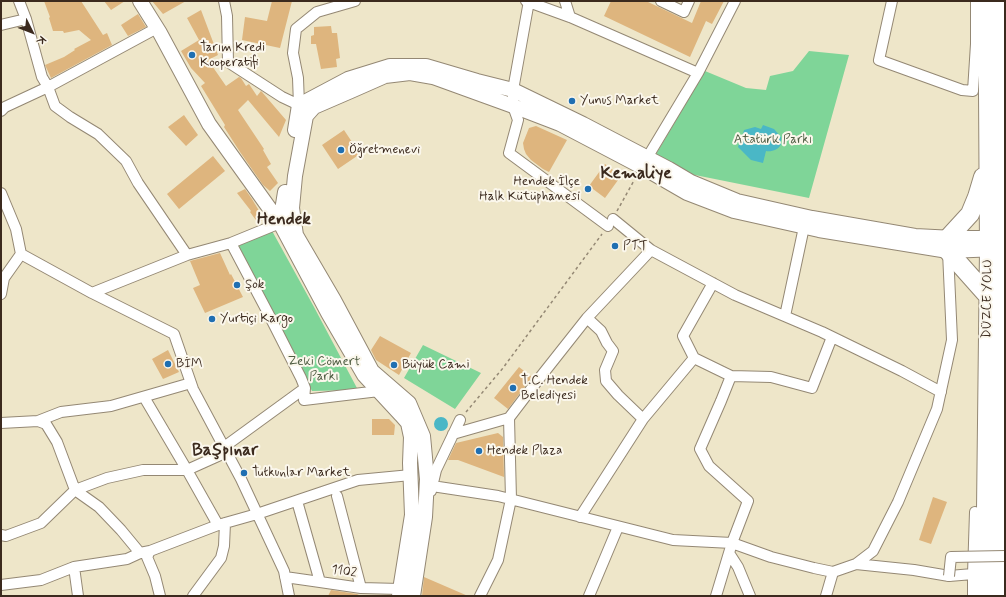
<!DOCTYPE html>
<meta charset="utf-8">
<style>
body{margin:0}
#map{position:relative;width:1006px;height:597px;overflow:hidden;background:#eee6c9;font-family:Mynerve,sans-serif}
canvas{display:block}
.frame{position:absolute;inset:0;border:2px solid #3b2a1e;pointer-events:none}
.north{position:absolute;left:12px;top:12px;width:40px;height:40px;-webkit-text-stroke:3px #fbf7ec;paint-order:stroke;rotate:132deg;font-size:11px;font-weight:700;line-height:16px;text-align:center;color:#3b2a1e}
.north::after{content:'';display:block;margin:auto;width:14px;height:18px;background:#3b2a1e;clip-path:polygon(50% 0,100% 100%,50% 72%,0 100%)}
</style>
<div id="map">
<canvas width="1006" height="597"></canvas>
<div class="frame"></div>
<div class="north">K</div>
</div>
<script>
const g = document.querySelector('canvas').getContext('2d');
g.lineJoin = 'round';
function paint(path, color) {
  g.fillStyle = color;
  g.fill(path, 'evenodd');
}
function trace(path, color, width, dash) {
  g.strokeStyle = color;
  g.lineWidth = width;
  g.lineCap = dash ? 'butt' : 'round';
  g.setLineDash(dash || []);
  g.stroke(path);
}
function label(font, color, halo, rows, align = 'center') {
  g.font = font + ' Mynerve,sans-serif';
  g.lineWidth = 4;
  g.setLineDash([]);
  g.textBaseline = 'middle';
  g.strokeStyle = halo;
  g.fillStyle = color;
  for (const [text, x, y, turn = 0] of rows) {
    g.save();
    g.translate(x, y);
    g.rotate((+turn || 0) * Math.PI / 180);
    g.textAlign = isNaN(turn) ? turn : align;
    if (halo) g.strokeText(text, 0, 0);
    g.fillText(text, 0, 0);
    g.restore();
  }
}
const green = new Path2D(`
 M809,51L849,55L809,198L690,174L655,156L705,71L746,88L766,90L770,76L793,71Z
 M271,229L314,307L358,390L312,391L235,242Z
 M423,345L481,373L455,409L404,378Z`);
const water = new Path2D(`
 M763,125L774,129L781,137C781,139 781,142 781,144C779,150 771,152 766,151L763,163L751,160L738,147L740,141L743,139L742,137L744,130L755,127L761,129Z
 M434 424a7 7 0 1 1 14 0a7 7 0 1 1-14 0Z`);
const building = new Path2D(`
 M44,1H81L103,35L107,33L112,45L51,78L45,65L64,57L75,50L74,49L91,40L79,30L64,33L63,31H53L49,18L50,17Z
 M104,1H125L111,10Z
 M152,1H186L163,14Z
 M272,1H292L280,48L242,40L245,17L267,21Z
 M611,1H646L692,23L701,1H724L712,24L706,21L690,57L604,16Z
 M201,10L218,55L208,60L226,86L239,77L241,78L246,86L249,84L257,96L261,91L262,92L286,120L279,137L248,100L238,110L264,149L263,150L271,164L267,167L278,183L270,191L263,185L240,152L224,127L225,125L201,86L205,83L191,68L181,51L199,40L187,18Z
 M138,14L146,27L128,36L121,25Z
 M331,26L332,33H337L340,58L336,59L337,67L321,69L316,44H311V36L314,35V27Z
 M184,115L198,135L186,146L168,127Z
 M536,126L567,140L549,172L543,169L531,160L526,154L524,149L523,143L529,128Z
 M344,130L360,154L338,169L322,145Z
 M213,156L225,171L179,209L167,194Z
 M605,164L621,176L605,198L589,186Z
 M245,189L252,199L264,219L258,223L250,212L251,211L237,193Z
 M220,253L230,275L231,274L243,297L205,313L193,288L200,285L190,261Z
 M380,336L411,353L399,375L376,360L371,350Z
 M168,350L179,372L163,379L152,359Z
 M519,367L532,377L508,409L494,398Z
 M372,419H389L395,425L394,435H372Z
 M498,433L503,437L504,477L458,460H448L456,443Z
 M933,497L947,502L931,544L919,540Z
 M424,577L468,596H422Z
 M331,590L357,594L361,596H328Z`);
const path = new Path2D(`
 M617,211L636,177
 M466,412L503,368L602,234`);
const street = new Path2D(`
 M19,1L26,19L42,77L48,87L157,28
 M224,1L227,16L228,62L282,97L299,105L304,106
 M526,1L570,17L698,73
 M529,1L513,90V106L518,120L509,153L608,226
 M565,1L570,17
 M661,1L684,12L689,1
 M892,1L879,60L962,90L973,91L976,44V1
 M1,25L26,19
 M299,105L298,78L293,53L296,29L317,12L355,1
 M1,111L5,107L48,87L55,106L70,117L98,134L126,161L138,183L187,255L231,243L280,223
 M644,163L698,73L735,1
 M1,193L16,229L21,254L4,278L1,294
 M613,219L651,250L735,295L822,332L902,371L941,392
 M231,243L268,313L301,378L305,388L304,400L379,391
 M21,254L92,293L187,255
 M713,283L683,336L694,358L731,376
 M92,293L174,334L193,389L241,479L284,571L289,596
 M785,316L804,227
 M144,397L187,470L218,525
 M643,419L618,395L606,381L605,370L613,351L607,343L601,331L587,318L651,250
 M38,421L61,412L111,406L191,383
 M1,423L38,421L46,424L57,442L75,490L99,507L121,530L140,553L150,551L218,525L257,514L358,480L411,475
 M453,434L509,418
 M224,447L305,388
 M432,486L498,496L673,540L732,543L771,557L814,568L833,572L856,564L873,551L898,502L937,409L952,340L948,252
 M431,491L436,470L460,420
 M337,496L361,588
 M297,501L320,582L361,588L400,589
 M580,517L643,419L694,358
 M1,535L6,536L41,523L75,490L107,478L143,470H187L227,452
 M150,551L147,557L155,576L160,596
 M729,553L738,567L750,596
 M856,564L914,570L949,576L973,574
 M74,567L78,596
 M285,577L320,582
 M1,585L41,580L74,567L127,559L140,553
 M193,596L221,558L224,546L225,523
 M480,596L498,560L511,499L509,418L538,380L587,318
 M589,596L618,527
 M716,596L732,543L748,501L709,466L700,449L721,401L731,376L771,377L812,388L832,337
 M826,596L833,572
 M973,596V574L975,512`);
const secondary = new Path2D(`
 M140,1L160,33L209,124L280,223L328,313L364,375L401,415L408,423L411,437L410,463L412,515L399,596
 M295,130L299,105L348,79L390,66H426L477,81L513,90L583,124L669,169L691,182L737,201L812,218L915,236L954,238H989L999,237
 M280,223L285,192
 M413,596L425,517L427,479L423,436L409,403L372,371L334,300L296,235L292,208L295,176L306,116L314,107L351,91L385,76L410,73L433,77L513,106L560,124L642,167L687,193L734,211L819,230L948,251L998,249`);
const highway = new Path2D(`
 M948,238L970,214L977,197L983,177
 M948,251L988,296
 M985,596L989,249L988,92V1
 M1000,596V447L1002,403L1001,249L1003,237L1002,1`);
const streetBridge = new Path2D(`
 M949,576L951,557L1005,556`);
const markers = [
 [192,55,4,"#1f6fb2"],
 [572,101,4,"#1f6fb2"],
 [341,150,4,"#1f6fb2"],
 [588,189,4,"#1f6fb2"],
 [615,246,4,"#1f6fb2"],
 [237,285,4,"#1f6fb2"],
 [212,319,4,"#1f6fb2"],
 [168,364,4,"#1f6fb2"],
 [394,365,4,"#1f6fb2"],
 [513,388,4,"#1f6fb2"],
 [479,451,4,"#1f6fb2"],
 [244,473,4,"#1f6fb2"]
];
const poiNames = [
 ["Tarım Kredi",200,48],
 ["Kooperatifi",200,63],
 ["Yunus Market",580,101],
 ["Öğretmenevi",349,150],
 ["Hendek İlçe",580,182,"right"],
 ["Halk Kütüphanesi",580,197,"right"],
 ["PTT",623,246],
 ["Şok",245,285],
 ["Yurtiçi Kargo",220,319],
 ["BİM",176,364],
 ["Büyük Cami",402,365],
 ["T.C. Hendek",521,381],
 ["Belediyesi",521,396],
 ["Hendek Plaza",487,451],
 ["Tutkunlar Market",252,473]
];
const parkNames = [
 ["Atatürk Parkı",773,140],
 ["Zeki Cömert",324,362],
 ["Parkı",324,377]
];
const streetNames = [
 ["DÜZCE YOLU",988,299,-89],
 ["1102",344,572,9]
];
const districtNames = [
 ["Kemaliye",636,174],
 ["Hendek",284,220],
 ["Başpınar",225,451]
];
paint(green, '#7fd598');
paint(water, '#4ab7c6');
paint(building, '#deb57e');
trace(street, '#948874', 12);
trace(secondary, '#948874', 16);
trace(highway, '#948874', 20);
trace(path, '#948874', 1.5, [3, 3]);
trace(street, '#fff', 10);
trace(secondary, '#fff', 14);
trace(highway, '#fff', 18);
trace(streetBridge, '#948874', 12, []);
trace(streetBridge, '#fff', 10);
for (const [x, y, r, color] of markers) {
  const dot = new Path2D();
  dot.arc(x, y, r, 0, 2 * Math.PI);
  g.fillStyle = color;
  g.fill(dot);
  trace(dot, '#fbf7ec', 1.5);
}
label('13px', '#3b2a1e', '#fbf7ec', poiNames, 'left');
label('13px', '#4f5d43', '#fbf7ec', parkNames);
label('13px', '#3b2a1e', '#fbf7ec', streetNames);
label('bold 17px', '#3b2a1e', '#fbf7ec', districtNames);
</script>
